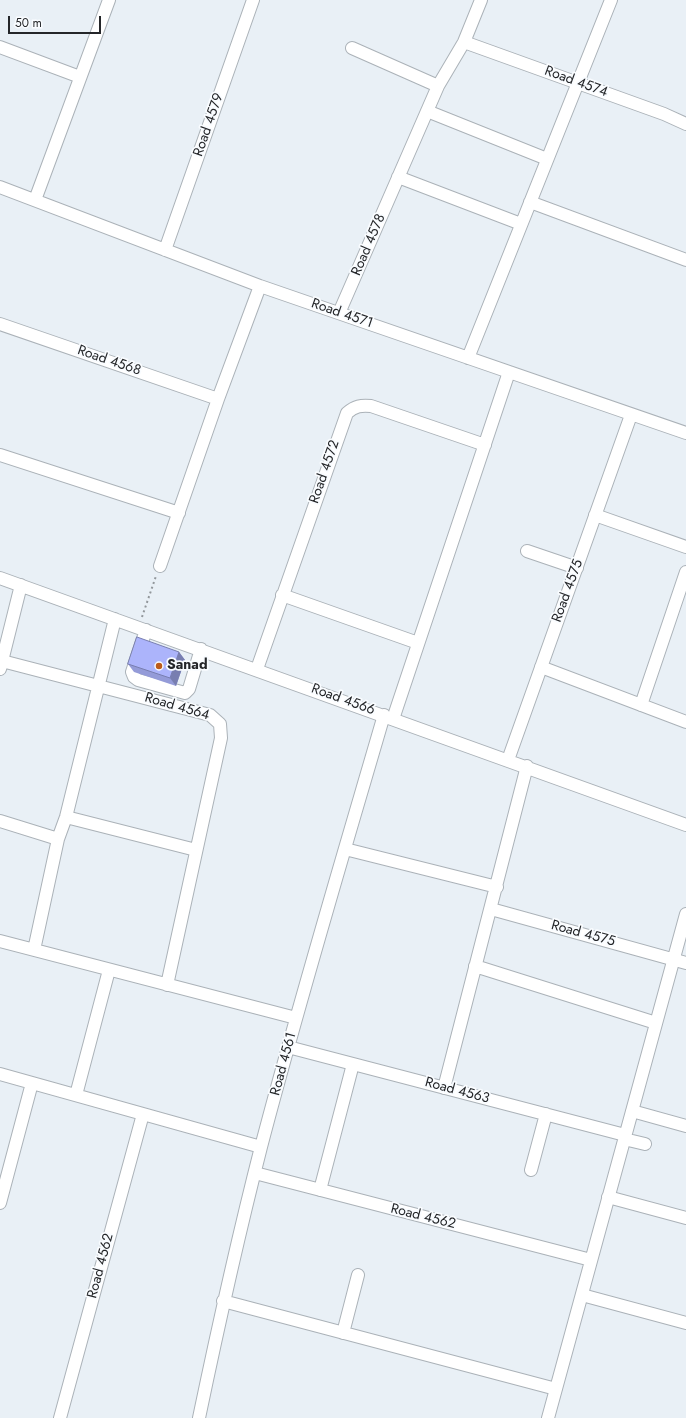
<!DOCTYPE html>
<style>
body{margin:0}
#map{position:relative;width:686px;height:1418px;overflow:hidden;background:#e9f0f6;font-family:Jost,sans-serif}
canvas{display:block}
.scale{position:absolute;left:8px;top:16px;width:93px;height:18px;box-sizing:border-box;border:2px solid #242629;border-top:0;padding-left:5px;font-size:12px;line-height:14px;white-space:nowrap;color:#242629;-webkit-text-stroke:3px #f9fcff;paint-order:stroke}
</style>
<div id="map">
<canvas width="686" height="1418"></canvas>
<div class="scale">50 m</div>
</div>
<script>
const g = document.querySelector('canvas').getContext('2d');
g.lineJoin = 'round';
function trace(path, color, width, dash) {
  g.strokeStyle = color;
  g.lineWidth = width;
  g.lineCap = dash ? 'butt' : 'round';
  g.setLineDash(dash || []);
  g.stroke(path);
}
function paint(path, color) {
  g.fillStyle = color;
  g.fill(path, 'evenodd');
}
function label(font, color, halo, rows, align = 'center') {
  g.font = font + ' Jost,sans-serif';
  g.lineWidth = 3.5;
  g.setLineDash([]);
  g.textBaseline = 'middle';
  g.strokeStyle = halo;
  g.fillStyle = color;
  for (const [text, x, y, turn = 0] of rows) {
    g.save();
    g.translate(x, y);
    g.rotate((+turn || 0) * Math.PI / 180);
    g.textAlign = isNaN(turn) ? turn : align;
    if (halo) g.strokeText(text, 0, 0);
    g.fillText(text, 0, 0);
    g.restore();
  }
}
const path = new Path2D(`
 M142,617L156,576`);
const minor = new Path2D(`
 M464,42L664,114L686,124
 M0,47L80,77
 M352,48L438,86
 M427,111L547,159
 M398,177L521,224
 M0,187L260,286L686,433
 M35,200L109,0
 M530,202L686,260
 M165,250L253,0
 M339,313L438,86L464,42L481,0
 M0,324L218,399
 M468,358L611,0
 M0,455L179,513
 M595,515L686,547
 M527,551L577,568
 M160,566L218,399L260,286
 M0,578L686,825
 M282,595L418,643
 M146,630L132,672L134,677L138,680L185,693L189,689L201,649
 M2,661L210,715L220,724L221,738L167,985
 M541,667L686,722
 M0,669L21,585
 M257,669L347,413C355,406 361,405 371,406L485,445
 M641,705L686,572
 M393,719L509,372
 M508,760L631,415
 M66,817L196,850
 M0,821L58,839
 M345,849L497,887
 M491,909L686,963
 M0,941L296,1018
 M34,950L58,839L66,817L115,619
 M475,966L656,1023
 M288,1047L625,1135
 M0,1074L261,1147
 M444,1088L527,766
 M76,1095L109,970
 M632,1111L686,1126
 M624,1139L645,1144
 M531,1170L546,1114
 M255,1173L591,1260
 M320,1190L353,1064
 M608,1197L686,1218
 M0,1203L32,1083
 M582,1295L686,1323
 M223,1301L556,1389
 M343,1333L358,1275
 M60,1418L143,1114
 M199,1418C218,1327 238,1237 261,1147C299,1002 342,859 384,715
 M548,1418L686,914`);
const wall = new Path2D(`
 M179,652L185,660L176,686L134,672L128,664Z`);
const shadedWall = new Path2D(`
 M179,652L185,660L176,686L170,678Z`);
const building = new Path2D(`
 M137,637L179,652L170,678L128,664Z`);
const markers = [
 [159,666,4,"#bc5b1a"]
];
const streetNames = [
 ["Road 4574",576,82,20],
 ["Road 4579",209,125,-71],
 ["Road 4578",369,245,-67],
 ["Road 4571",342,314,19],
 ["Road 4568",109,361,19],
 ["Road 4572",325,472,-71],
 ["Road 4575",568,591,-70],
 ["Road 4566",343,700,20],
 ["Road 4564",177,707,16],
 ["Road 4575",583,934,15],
 ["Road 4561",284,1064,-75],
 ["Road 4563",457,1091,15],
 ["Road 4562",423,1217,14],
 ["Road 4562",101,1266,-75]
];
const poiNames = [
 ["Sanad",167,666]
];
trace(minor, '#abb2b8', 14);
trace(path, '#92979b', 2, [2, 3]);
trace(minor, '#fff', 12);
paint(wall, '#949bd8');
paint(shadedWall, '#787eb0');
paint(building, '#acb4fb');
trace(building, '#787eb0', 1);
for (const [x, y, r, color] of markers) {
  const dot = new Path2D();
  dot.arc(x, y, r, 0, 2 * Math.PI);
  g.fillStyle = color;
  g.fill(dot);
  trace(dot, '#f9fcff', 1.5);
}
label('14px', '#242629', '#f9fcff', streetNames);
label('bold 14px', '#242629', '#f9fcff', poiNames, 'left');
</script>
